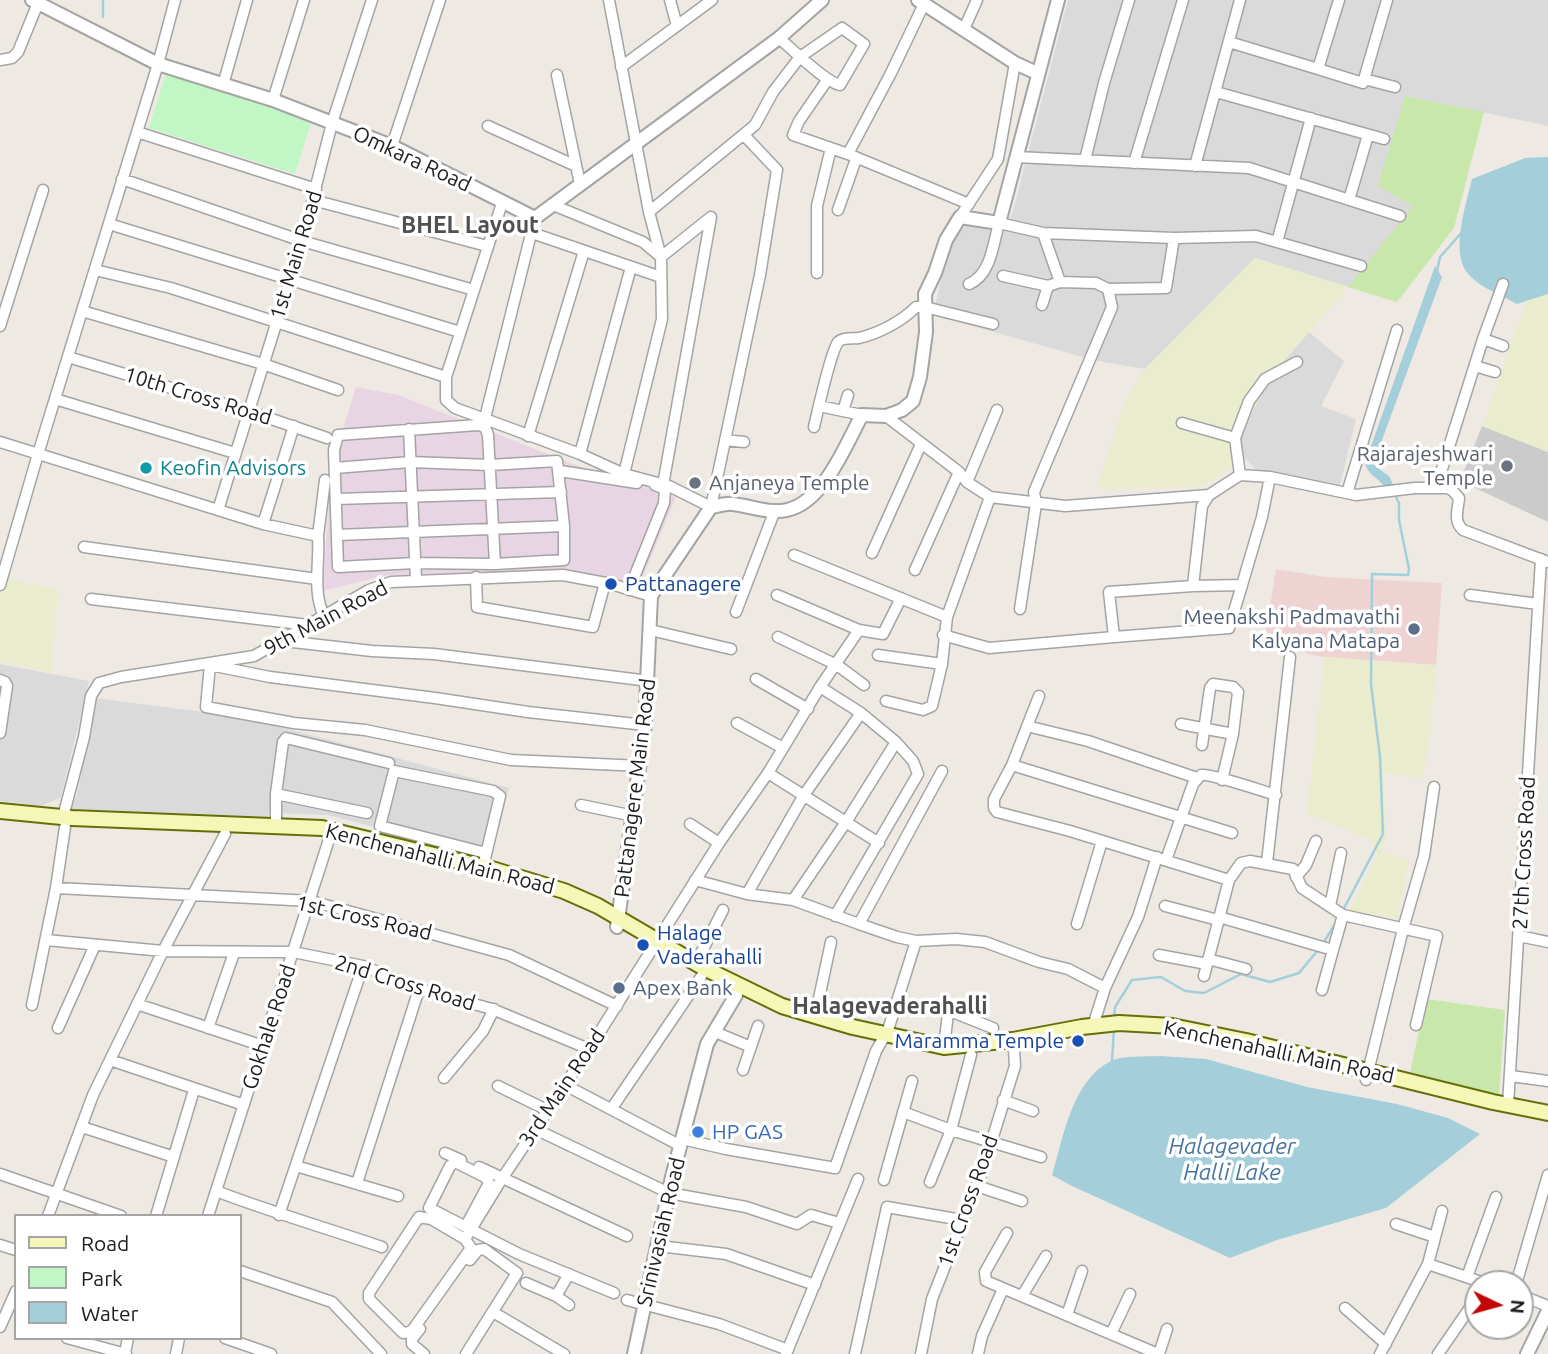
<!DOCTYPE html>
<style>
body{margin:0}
#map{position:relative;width:1548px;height:1354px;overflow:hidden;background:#eeeae3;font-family:Ubuntu,sans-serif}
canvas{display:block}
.legend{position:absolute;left:14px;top:1214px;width:228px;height:126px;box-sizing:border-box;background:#fff;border:2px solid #a5a5a5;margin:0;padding:9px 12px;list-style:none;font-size:21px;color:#1d1d1d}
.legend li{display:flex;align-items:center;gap:14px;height:35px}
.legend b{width:35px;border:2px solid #a5a5a5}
.north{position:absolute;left:1464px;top:1270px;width:70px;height:70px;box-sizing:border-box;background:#fff;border:2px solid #a5a5a5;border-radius:50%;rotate:95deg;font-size:19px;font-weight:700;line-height:28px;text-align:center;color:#1d1d1d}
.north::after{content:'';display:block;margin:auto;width:24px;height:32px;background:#c30606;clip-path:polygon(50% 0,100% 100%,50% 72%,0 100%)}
</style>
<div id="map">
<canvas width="1548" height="1354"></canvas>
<ul class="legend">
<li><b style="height:9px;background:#f4f7b7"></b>Road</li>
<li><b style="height:19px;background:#c0f7c5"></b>Park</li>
<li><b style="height:19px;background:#a4ceda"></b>Water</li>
</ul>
<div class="north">N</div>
</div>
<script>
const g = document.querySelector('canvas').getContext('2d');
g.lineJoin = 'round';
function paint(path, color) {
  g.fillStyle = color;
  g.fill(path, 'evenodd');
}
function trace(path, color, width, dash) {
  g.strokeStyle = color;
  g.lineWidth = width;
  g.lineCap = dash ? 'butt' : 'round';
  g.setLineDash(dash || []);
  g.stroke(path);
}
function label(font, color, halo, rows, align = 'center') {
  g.font = font + ' Ubuntu,sans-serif';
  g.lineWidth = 7;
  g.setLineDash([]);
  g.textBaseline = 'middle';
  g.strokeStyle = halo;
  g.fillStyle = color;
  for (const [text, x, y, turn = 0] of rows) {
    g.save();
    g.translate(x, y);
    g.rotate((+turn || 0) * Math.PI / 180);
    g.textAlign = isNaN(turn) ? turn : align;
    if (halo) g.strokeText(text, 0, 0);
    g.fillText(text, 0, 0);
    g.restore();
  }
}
const residential = new Path2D(`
 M1068,0H1548V126L1406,96L1454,228L1397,302L1255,258L1145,369L1097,361L933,315L948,251L959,231L967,225L1004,230L1013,211Z
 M1309,332L1344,361L1321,406L1356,419L1339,489L1255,469L1240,453L1239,439L1269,378Z
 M0,664L89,681L61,797L41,806L0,801Z
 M95,698L273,721V725L509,788L491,857L328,815L269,813L268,817L70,809L77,795Z`);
const commercial = new Path2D(`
 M1276,569L1325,577L1442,583L1436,665L1324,657L1264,644Z`);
const industrial = new Path2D(`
 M356,387L398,395L573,464L676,497L639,586L568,570L387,575L323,591L331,468Z`);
const religious = new Path2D(`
 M1482,426L1548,452V522L1460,481Z`);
const farmland = new Path2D(`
 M1255,258L1348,287L1269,378L1239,439L1232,468L1199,487L1096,489L1124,403L1145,369Z
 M1548,294V452L1482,426L1527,300Z
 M0,577L58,590L52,672L0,662Z
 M1324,657L1436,665L1430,739L1422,779L1384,773L1386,829L1382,853L1409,859L1398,918L1349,911L1378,856L1371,840L1307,814Z`);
const grass = new Path2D(`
 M1405,96L1484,112L1454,228L1397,302L1348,287L1413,206L1378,186Z
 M1426,999L1505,1010L1499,1095L1410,1072Z`);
const park = new Path2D(`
 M166,73L312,119L295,174L149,128Z`);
const water = new Path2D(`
 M1548,157V294L1517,304C1501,295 1481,288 1469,275C1449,254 1466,205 1472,179L1525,158Z
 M1435,266L1442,277L1375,459V466L1389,476L1394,486L1386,489C1380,478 1368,476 1365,463Z
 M1160,1056L1206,1059L1307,1087L1397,1104L1448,1118L1480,1134L1386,1208L1277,1240L1230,1258L1072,1186L1052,1175C1063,1138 1072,1080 1111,1061C1124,1055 1146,1057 1160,1056Z`);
const stream = new Path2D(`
 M103,17V0
 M1437,271L1440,257L1463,231
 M1342,912L1383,834L1380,757L1371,684L1372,574L1408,575L1409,569L1399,520V503L1394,493
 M1322,945L1337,921
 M1114,1019L1115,1007L1132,980L1161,977L1185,991L1204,993L1241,974L1270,982L1299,973L1318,950
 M1112,1061L1114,1029`);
const minor = new Path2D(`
 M609,0L649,212L661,257L662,319L624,474
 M670,0L677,26
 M964,29L977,0
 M1229,42L1318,69L1339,0
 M0,60L12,58L18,52L38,3
 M621,67L712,0
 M1318,69L1363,83L1387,0
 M557,75L580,184
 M828,79L799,121L793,135L848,154L891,73L924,4
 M1364,79L1395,87
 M223,85L247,0
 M1216,92L1384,139
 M273,100L304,0
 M488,126L576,166
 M137,132L316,189
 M392,146L440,0
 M848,154L969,204
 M1016,157L1249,168L1400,216
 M1085,160L1104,83L1129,0
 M1134,163L1183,0
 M1195,166L1240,0
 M122,179L302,241L474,290
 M313,200L487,246
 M1349,200L1368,135
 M502,203L446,377V400L455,408L580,454L624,474L669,486L711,507L760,275L777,170L744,135
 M553,205L643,242L661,257L711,217
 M838,210L856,159
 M649,212L755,125L773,92L800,57L842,28L864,44L840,85C825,82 792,49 779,38
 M960,217L998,159L1015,63
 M109,224L460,332
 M532,233L661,277
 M1043,233L1174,238L1256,236L1361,266
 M1277,242L1311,118
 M95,270L171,288L446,377
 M817,273V206L831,148
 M1003,276L1048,286L1060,282
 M969,284C991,275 993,244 999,223L1043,233L1060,282L1096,283L1108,289L1112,307L1034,492L1036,504L1020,609
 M1108,289L1166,288L1174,238
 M1042,305L1048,286
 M82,311L263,364L338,390
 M0,326L43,190
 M1483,339L1503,346
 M68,357L248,411L327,438
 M1475,366L1495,372
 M55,399L235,453
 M819,406L862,415
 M843,411L848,395
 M886,416L959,472L967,482L990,497L1065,506L1209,495L1240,475L1270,477L1356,495L1415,488H1447L1452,490L1459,498C1458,510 1453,521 1463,530L1548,562
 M485,418L535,218
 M1182,423L1235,438
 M478,425L485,427L488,435L495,564L415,563L338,567L334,450L338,435Z
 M814,427C818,410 830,354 838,342C843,337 853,339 859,338C880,333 902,321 916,307H925L993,324
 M409,429L416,579
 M528,436L584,251
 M725,440L744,442
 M0,442L263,524L318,536C320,562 312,592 324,616
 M580,454L631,267
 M335,468L410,462L490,465L557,461L564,526V560L495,564
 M560,471L637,483
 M1240,475L1235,438L1249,401L1265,379L1297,362
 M967,482L997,410
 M663,485L711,217
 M1436,488L1483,339L1503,284
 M1347,493L1397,330
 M336,499L561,492
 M218,510L302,241L332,123L372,0
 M263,524L294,426
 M337,535L564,526
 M318,536L325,480
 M84,547L317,579
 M872,553L921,444
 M794,555L947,617
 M915,570L959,472
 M476,577L477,607L593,627L605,583
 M0,585L38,454L158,64L175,0
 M1242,585L1262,517L1270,477
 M629,590L664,503L665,489L655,485
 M777,595L859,630
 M1470,595L1538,604
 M91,599L308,625
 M736,612L775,510
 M650,630L731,649
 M943,635L989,648L1114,637L1109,592L1193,586L1202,506L1209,495
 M778,637L837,665L864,685
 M1114,637L1229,628L1242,585L1193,586
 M284,641L372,651L434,654L649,681
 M878,655L942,664
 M756,679L808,709
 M0,680L5,682L7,686L0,733
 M1039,696L1012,765L994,799V808L997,812L1070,831L1229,880L1241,863L1250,861L1293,869L1302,888L1343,915L1437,936L1416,1025
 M886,701L923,710L932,706L942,664L947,617L990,497
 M737,723L783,748
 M1181,724L1233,734
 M1027,726L1088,741L1197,778
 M1202,745L1210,688L1213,684L1233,687L1238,692L1233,734L1222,780
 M1012,765L1232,833
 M641,766L511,760L365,730L294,723L206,707L210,665L270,677L435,698L528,712L645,725
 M768,773L879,843
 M276,794L367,813
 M581,805L634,816
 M63,817L84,737L91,696L99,683L121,677L254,656L369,590L391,582L563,575L611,584L651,596
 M690,824L719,843
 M276,826V794L283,742L286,738L389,763
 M1166,860L1193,784L1201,775C1210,773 1262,791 1276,795
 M1267,863L1290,657
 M483,867L500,796L493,791L394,771L380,826L486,853
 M1296,877L1306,865L1316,841
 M695,880L747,894L793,900L859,924L942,771
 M56,888L311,901L509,955L617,1006
 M747,894L804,795L861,713
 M793,900L846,822L896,742L861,713L820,687
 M1165,906L1218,920
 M1330,906L1341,853
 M835,916L918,774L913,761L896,742
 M1219,917L1333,950L1343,915
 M859,924L897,937L916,941L956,939L985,942L1039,962L1068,969L1105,988
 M1077,924L1102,841
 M1519,936L1548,942
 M46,940L163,951L293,952L363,966L419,989L492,1009L589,1049
 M1159,955L1207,964
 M1208,959L1246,969
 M696,963L723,910
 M1204,976L1229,880
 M1322,990L1333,950
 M137,1004L263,1046
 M32,1005L56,888L65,827
 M815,1017L831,942
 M1093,1026L1105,988L1138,917L1157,857
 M58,1028L95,945
 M208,1028L234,953
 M715,1032L751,1047
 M944,1047L948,1013L950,1011L993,1028
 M110,1060L244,1105
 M743,1070L758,1026
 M1511,1076L1548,1081
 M444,1078L483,1031L494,1009
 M1366,1080L1403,929L1424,856L1434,787
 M565,1085L681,1146
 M498,1086L547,1110
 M1003,1100L1033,1111
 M1508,1105L1541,559
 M612,1108L701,977
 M903,1112L951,1130L1041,1157
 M82,1127L174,1157
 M535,1129L669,1193L746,1207L797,1224L811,1215L839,1223
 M682,1139L726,1149L835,1168L876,1051L888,1030L916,941
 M445,1153L461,1160
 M296,1166L398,1196
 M479,1167L627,1236
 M0,1174L121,1216
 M884,1180L912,1081
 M930,1182L951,1130L971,1055
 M357,1183L419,989
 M977,1186L1022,1201
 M216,1191C271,1212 326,1228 382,1247
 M279,1215L363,966
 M48,1216L93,1095L163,951L225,834
 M156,1216L194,1090
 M208,1216L332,830
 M467,1224L489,1183L485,1177L455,1162L450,1166L429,1208L519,1254L614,1293
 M1396,1224L1435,1237
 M1007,1233L985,1272L986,1281L1158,1354
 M465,1239L431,1219L419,1217L369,1293V1299L403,1333L410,1332L414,1328L471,1248L465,1239L503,1177L589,1049L719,843L768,773L820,687L859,630L883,634L901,598
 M0,1245L16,1250
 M659,1246L726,1254L815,1285
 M1428,1264L1487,1284
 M240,1271L332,1302L381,1354
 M1467,1277L1496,1197
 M526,1283L556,1296
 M1516,1284L1548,1175
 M1520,1295L1548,1306
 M1022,1296L1046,1256
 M627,1300L719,1324L788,1350
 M569,1305L556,1296L569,1274
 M1345,1308L1386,1344
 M498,1315L564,1354
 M1067,1315L1082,1271
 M0,1327L16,1291
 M420,1329L412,1339V1344L424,1354
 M1111,1334L1130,1294
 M67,1338L126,1354
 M225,1338L271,1354
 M125,1353L128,1338
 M176,1354L179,1338
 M466,1354L517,1273L484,1249L478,1250L470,1260
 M786,1354L858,1179
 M855,1354L887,1207L962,1220
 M921,1354L932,1299L982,1172L1015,1066L1014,1050
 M978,1354L982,1336L1003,1289
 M1159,1354L1167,1329
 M1380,1354L1428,1264L1442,1211
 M1438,1354L1478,1296`);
const tertiary = new Path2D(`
 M32,0L158,64L273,100L392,146L535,218L779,38L822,0
 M918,0L1015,63L1037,73
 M617,927L645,725L651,596L711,507C718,506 726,503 733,504C750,506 769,514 787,510C824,502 846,444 862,415L886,416L902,410L913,401L920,377L926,332L925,294L935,273L946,240L960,217L999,223L1058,0
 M634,1354L672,1177L707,1044L736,995
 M1527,1354L1548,1311`);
const secondary = new Path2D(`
 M0,811L72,818L322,828L492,869L564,891L598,906L704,968L782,1006L853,1027L944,1047L1013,1040L1082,1027L1119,1023L1172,1026L1246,1041L1493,1102L1548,1113`);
const markers = [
 [1507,466,7,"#6b7280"],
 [146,468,7,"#0f9aa8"],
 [695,483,7,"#6b7280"],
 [611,584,7,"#1a4fb4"],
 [1414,629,7,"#5c6f8a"],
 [643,945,7,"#1a4fb4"],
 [619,988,7,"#5c6f8a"],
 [1078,1041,7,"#1a4fb4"],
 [698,1132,7,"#3f7fe0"]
];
const streetNames = [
 ["Omkara Road",412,159,25],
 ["1st Main Road",296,255,-73],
 ["10th Cross Road",198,396,17],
 ["9th Main Road",326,618,-28],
 ["Pattanagere Main Road",635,788,-83],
 ["27th Cross Road",1524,853,-87],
 ["Kenchenahalli Main Road",440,859,14],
 ["1st Cross Road",364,918,13],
 ["2nd Cross Road",405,983,17],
 ["Gokhale Road",269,1027,-72],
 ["Kenchenahalli Main Road",1279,1052,12],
 ["3rd Main Road",562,1088,-56],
 ["1st Cross Road",968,1201,-70],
 ["Srinivasiah Road",661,1232,-77]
];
const worshipNames = [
 ["Rajarajeshwari",1493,454],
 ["Temple",1493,478],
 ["Anjaneya Temple",709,483,"left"]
];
const cultureNames = [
 ["Keofin Advisors",160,468]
];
const transitNames = [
 ["Pattanagere",625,584],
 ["Halage",657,933],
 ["Vaderahalli",657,957],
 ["Maramma Temple",1064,1041,"right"]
];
const serviceNames = [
 ["Meenakshi Padmavathi",1400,617],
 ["Kalyana Matapa",1400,641],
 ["Apex Bank",633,988,"left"]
];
const shopNames = [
 ["HP GAS",712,1132]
];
const neighbourhoodNames = [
 ["BHEL Layout",470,225],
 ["Halagevaderahalli",890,1006]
];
const waterNames = [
 ["Halagevader",1232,1146],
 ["Halli Lake",1232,1172]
];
paint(residential, '#dbdada');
paint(commercial, '#eed3d2');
paint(industrial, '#e7d5e3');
paint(religious, '#cbcbcb');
paint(farmland, '#eaecce');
paint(grass, '#c8e7aa');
paint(park, '#c0f7c5');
paint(water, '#a4ceda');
trace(stream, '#a4ceda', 2.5);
trace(minor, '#a4a4a4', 13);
trace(tertiary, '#a4a4a4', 16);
trace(secondary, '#646f08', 18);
trace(minor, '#fff', 10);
trace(tertiary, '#fff', 12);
trace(secondary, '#f4f7b7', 14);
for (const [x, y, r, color] of markers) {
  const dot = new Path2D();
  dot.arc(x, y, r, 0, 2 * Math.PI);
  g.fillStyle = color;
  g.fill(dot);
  trace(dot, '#fff', 2.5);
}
label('21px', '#1d1d1d', '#fff', streetNames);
label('21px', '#5b616d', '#fff', worshipNames, 'right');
label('21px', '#0d838f', '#fff', cultureNames, 'left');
label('21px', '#164399', '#fff', transitNames, 'left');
label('21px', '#4e5e75', '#fff', serviceNames, 'right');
label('21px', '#366cbe', '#fff', shopNames, 'left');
label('bold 23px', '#505050', '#fff', neighbourhoodNames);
label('italic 23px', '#4976a1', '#fff', waterNames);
</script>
